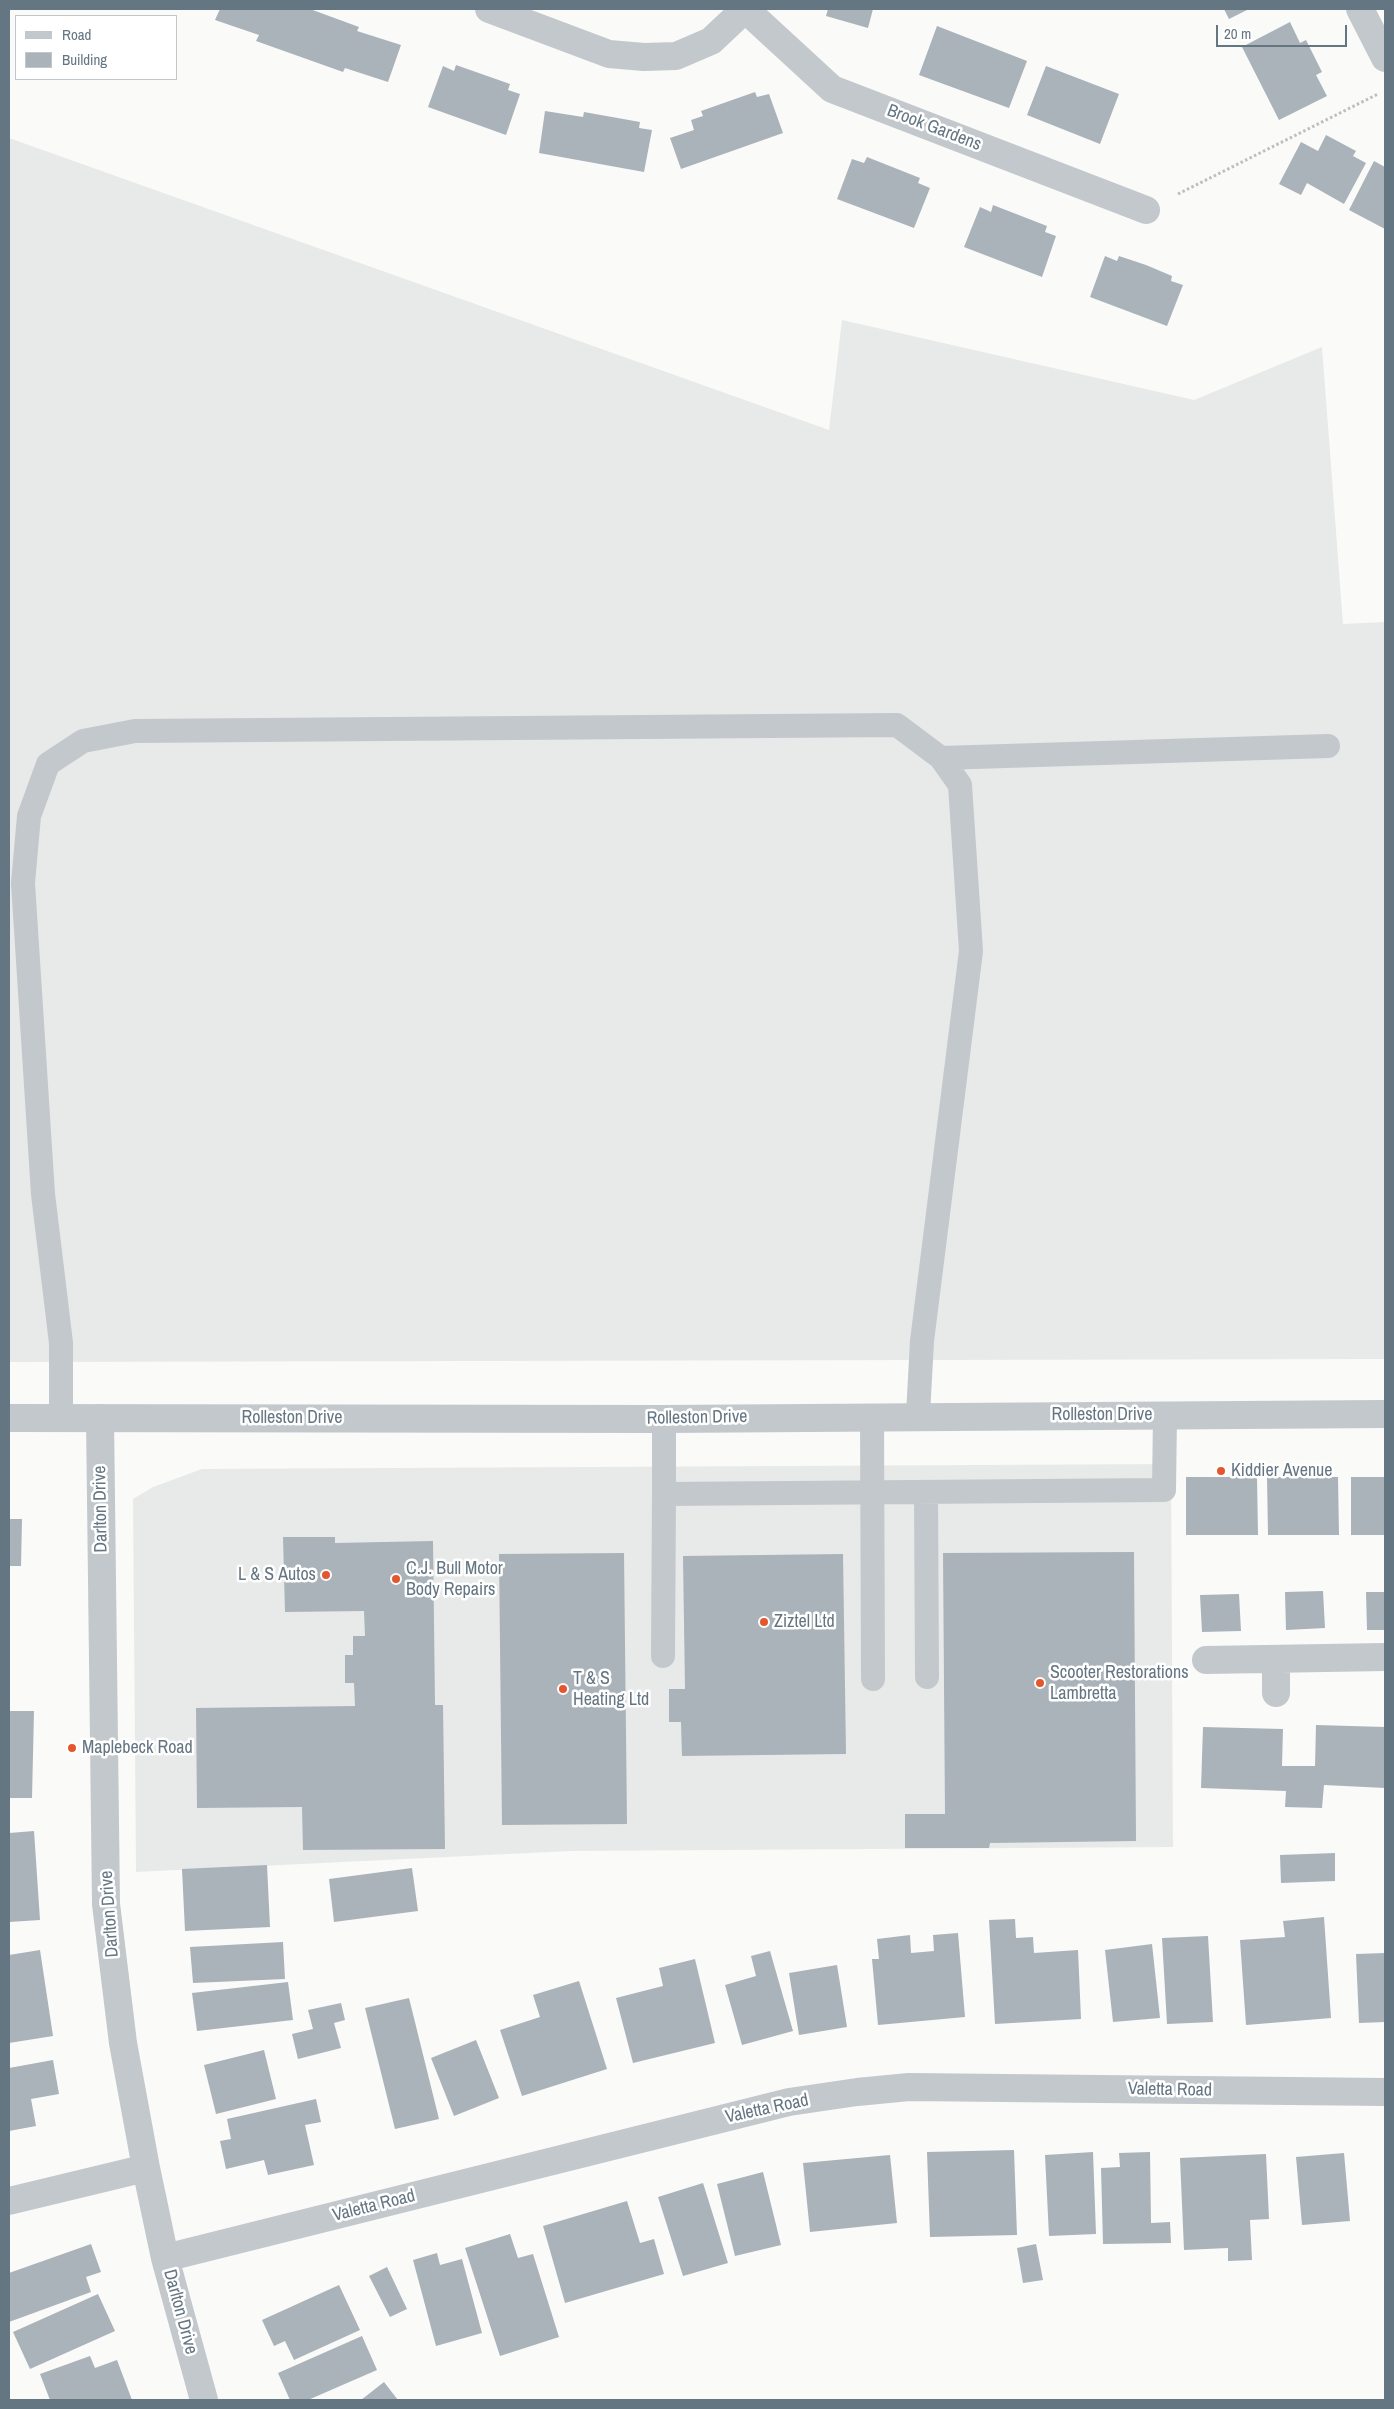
<!DOCTYPE html>
<style>
body{margin:0}
#map{position:relative;width:1394px;height:2409px;overflow:hidden;background:#fafaf8;font-family:"Archivo Narrow",sans-serif}
canvas{display:block}
.frame{position:absolute;inset:0;border:10px solid #657683;pointer-events:none}
.legend{position:absolute;left:15px;top:15px;width:162px;height:65px;box-sizing:border-box;background:#fff;border:1px solid #c1c8cd;margin:0;padding:6px 9px;list-style:none;font-size:15px;color:#657683}
.legend li{display:flex;align-items:center;gap:10px;height:25px}
.legend b{width:25px;border:1px solid #c1c8cd}
.scale{position:absolute;left:1216px;top:25px;width:131px;height:22px;box-sizing:border-box;border:2px solid #657683;border-top:0;padding-left:6px;font-size:15px;line-height:18px;white-space:nowrap;color:#657683;-webkit-text-stroke:4px #fff;paint-order:stroke}
</style>
<div id="map">
<canvas width="1394" height="2409"></canvas>
<div class="frame"></div>
<ul class="legend">
<li><b style="height:6px;background:#c3c8cc"></b>Road</li>
<li><b style="height:14px;background:#aab3b9"></b>Building</li>
</ul>
<div class="scale">20 m</div>
</div>
<script>
const g = document.querySelector('canvas').getContext('2d');
g.lineJoin = 'round';
function paint(path, color) {
  g.fillStyle = color;
  g.fill(path, 'evenodd');
}
function trace(path, color, width, dash) {
  g.strokeStyle = color;
  g.lineWidth = width;
  g.lineCap = dash ? 'butt' : 'round';
  g.setLineDash(dash || []);
  g.stroke(path);
}
function label(font, color, halo, rows, align = 'center') {
  g.font = font + ' "Archivo Narrow",sans-serif';
  g.lineWidth = 5;
  g.setLineDash([]);
  g.textBaseline = 'middle';
  g.strokeStyle = halo;
  g.fillStyle = color;
  for (const [text, x, y, turn = 0] of rows) {
    g.save();
    g.translate(x, y);
    g.rotate((+turn || 0) * Math.PI / 180);
    g.textAlign = isNaN(turn) ? turn : align;
    if (halo) g.strokeText(text, 0, 0);
    g.fillText(text, 0, 0);
    g.restore();
  }
}
const built = new Path2D(`
 M9,138L829,430L842,320L1194,400L1322,347L1343,624L1385,622V1359L9,1362Z
 M1171,1464L1173,1847L571,1851L136,1872L133,1499L153,1487L202,1469Z`);
const building = new Path2D(`
 M220,9H310L359,27L357,31L401,45L388,82L345,68L343,72L256,41L259,35L215,20Z
 M828,9H873L868,28L826,16Z
 M1224,9H1249L1229,19Z
 M1290,22L1300,43L1306,40L1322,72L1316,75L1327,96L1279,120L1242,47Z
 M937,26L1027,61L1009,108L919,75Z
 M456,65L510,84L508,90L520,94L506,135L428,107L443,66L454,71Z
 M1046,66L1119,94L1100,144L1027,115Z
 M755,92L757,97L769,94L783,133L681,169L670,138L694,130L691,120L703,116L701,111Z
 M545,111L583,117L584,112L640,122L639,128L652,130L644,172L539,153Z
 M1326,135L1356,151L1353,156L1366,163L1344,204L1307,183L1301,195L1279,184L1301,142L1318,151Z
 M867,157L920,178L918,183L930,188L914,228L837,199L852,159L864,163Z
 M1374,161L1385,167V229L1349,210Z
 M993,205L1047,226L1045,232L1056,236L1042,277L964,247L980,207L991,212Z
 M1105,256L1117,261L1119,256L1146,265L1172,276L1171,281L1183,285L1167,326L1090,297Z
 M1186,1477H1257L1258,1535H1186Z
 M1267,1477H1338L1339,1535H1268Z
 M1351,1477H1385V1535H1351Z
 M9,1519H22L21,1566H9Z
 M283,1537H335V1543L433,1541L435,1705H443L445,1849L303,1850L302,1807L197,1808L196,1708L355,1706L354,1683H345V1655H353V1636H365L364,1611L285,1612Z
 M1134,1552L1136,1841L990,1843L989,1848H905V1814H945L943,1553Z
 M624,1553L627,1824L502,1825L499,1554Z
 M843,1554L846,1754L682,1756L681,1722H669V1689H685L683,1556Z
 M1323,1591L1325,1628L1286,1630L1285,1592Z
 M1366,1592H1385V1630H1367Z
 M1239,1594L1241,1631L1202,1632L1200,1595Z
 M9,1711H34L32,1798H9Z
 M1316,1725L1385,1727V1788L1324,1785L1322,1808L1285,1807L1286,1791L1201,1788L1203,1727L1283,1729L1282,1766H1315Z
 M34,1831L40,1920L9,1922V1833Z
 M1335,1853V1881L1281,1883L1280,1855Z
 M267,1865L270,1927L185,1931L182,1869Z
 M412,1868L418,1911L334,1922L329,1879Z
 M1324,1917L1331,2018L1246,2025L1240,1940L1285,1937L1283,1921Z
 M1015,1919L1016,1938L1033,1937L1034,1953L1078,1950L1081,2019L995,2024L989,1920Z
 M958,1933L965,2017L878,2025L872,1959H879L877,1939L910,1935L911,1953L934,1951L933,1935Z
 M1208,1936L1213,2022L1167,2024L1162,1938Z
 M283,1942L285,1979L193,1983L190,1947Z
 M1152,1944L1160,2018L1113,2022L1105,1950Z
 M40,1950L53,2036L9,2043V1955Z
 M770,1951L793,2031L742,2045L725,1985L756,1976L751,1956Z
 M1385,1953V2022L1359,2023L1356,1954Z
 M695,1959L715,2043L633,2063L616,1998L663,1986L659,1968Z
 M837,1965L847,2027L799,2035L789,1973Z
 M579,1981L607,2069L522,2096L500,2030L540,2017L533,1995Z
 M288,1982L293,2020L197,2031L192,1993Z
 M409,1998L439,2119L395,2129L365,2008Z
 M341,2003L345,2020L334,2023L341,2048L298,2059L292,2034L313,2029L308,2010Z
 M476,2040L499,2098L454,2116L431,2058Z
 M264,2050L276,2099L216,2114L204,2065Z
 M53,2060L59,2094L31,2099L36,2126L9,2131V2068Z
 M316,2099L321,2122L305,2125L314,2165L268,2175L264,2160L226,2169L220,2141L231,2139L227,2119Z
 M1014,2150L1017,2235L930,2237L927,2152Z
 M1093,2152L1096,2234L1049,2236L1045,2155Z
 M1150,2152L1151,2223L1170,2222L1171,2243L1103,2244L1101,2168L1120,2167L1119,2153Z
 M1344,2153L1350,2221L1302,2225L1296,2157Z
 M1266,2154L1269,2219L1250,2220L1252,2260L1228,2261V2248L1184,2250L1180,2158Z
 M890,2155L897,2223L810,2232L803,2163Z
 M763,2172L781,2245L735,2256L717,2184Z
 M703,2183L728,2263L683,2276L658,2197Z
 M627,2201L640,2243L654,2239L664,2274L565,2303L543,2226Z
 M510,2234L518,2258L533,2254L559,2337L500,2356L465,2248Z
 M91,2244L101,2272L86,2277L91,2292L9,2322V2273Z
 M1036,2244L1043,2280L1023,2283L1017,2248Z
 M437,2253L440,2265L462,2259L482,2333L436,2346L413,2260Z
 M387,2267L407,2309L390,2317L369,2276Z
 M339,2285L360,2330L294,2360L285,2341L274,2346L262,2320Z
 M98,2294L115,2331L30,2369L13,2332Z
 M362,2336L377,2370L308,2400H290L278,2373Z
 M90,2356L95,2368L117,2360L132,2400H50L40,2374Z
 M384,2382L398,2400H361Z`);
const path = new Path2D(`
 M1178,194L1378,94`);
const service = new Path2D(`
 M941,758L1328,746
 M872,1416L873,1679
 M61,1418V1343L43,1194L23,883L29,816L48,764L83,741L135,731L897,725L941,758L960,785L971,951L922,1341L918,1415
 M664,1419V1494L1164,1490L1165,1414
 M926,1492L927,1677
 M663,1656L664,1494`);
const minor = new Path2D(`
 M489,9L609,54L644,57L676,56L711,41L745,9
 M745,9L832,89L1146,210
 M1360,9L1385,58
 M100,1418L106,1904L123,2043L146,2168L165,2258L204,2400
 M1276,1659V1693
 M1206,1660L1385,1657
 M9,2201L146,2168
 M165,2258L789,2102L857,2092L909,2087L1385,2092`);
const tertiary = new Path2D(`
 M9,1418L664,1419L1385,1414`);
const markers = [
 [1221,1471,5,"#e4572e"],
 [326,1575,5,"#e4572e"],
 [396,1579,5,"#e4572e"],
 [764,1622,5,"#e4572e"],
 [1040,1683,5,"#e4572e"],
 [563,1689,5,"#e4572e"],
 [72,1748,5,"#e4572e"]
];
const streetNames = [
 ["Brook Gardens",934,128,21],
 ["Rolleston Drive",1102,1415],
 ["Rolleston Drive",292,1418],
 ["Rolleston Drive",697,1418,-1],
 ["Darlton Drive",101,1509,-91],
 ["Darlton Drive",110,1914,-94],
 ["Valetta Road",1170,2090,1],
 ["Valetta Road",767,2109,-12],
 ["Valetta Road",374,2206,-14],
 ["Darlton Drive",180,2312,75]
];
const poiNames = [
 ["Kiddier Avenue",1231,1471],
 ["C.J. Bull Motor",406,1569],
 ["Body Repairs",406,1590],
 ["L & S Autos",316,1575,"right"],
 ["Ziztel Ltd",774,1622],
 ["Scooter Restorations",1050,1673],
 ["Lambretta",1050,1694],
 ["T & S",573,1679],
 ["Heating Ltd",573,1700],
 ["Maplebeck Road",82,1748]
];
paint(built, '#e8e9e9');
paint(building, '#aab3b9');
trace(path, '#bbbfc2', 3, [2.5, 2.5]);
trace(service, '#c3c8cc', 24);
trace(minor, '#c3c8cc', 28);
trace(tertiary, '#c3c8cc', 28);
for (const [x, y, r, color] of markers) {
  const dot = new Path2D();
  dot.arc(x, y, r, 0, 2 * Math.PI);
  g.fillStyle = color;
  g.fill(dot);
  trace(dot, '#fff', 2);
}
label('18px', '#657683', '#fff', streetNames);
label('18px', '#657683', '#fff', poiNames, 'left');
</script>
